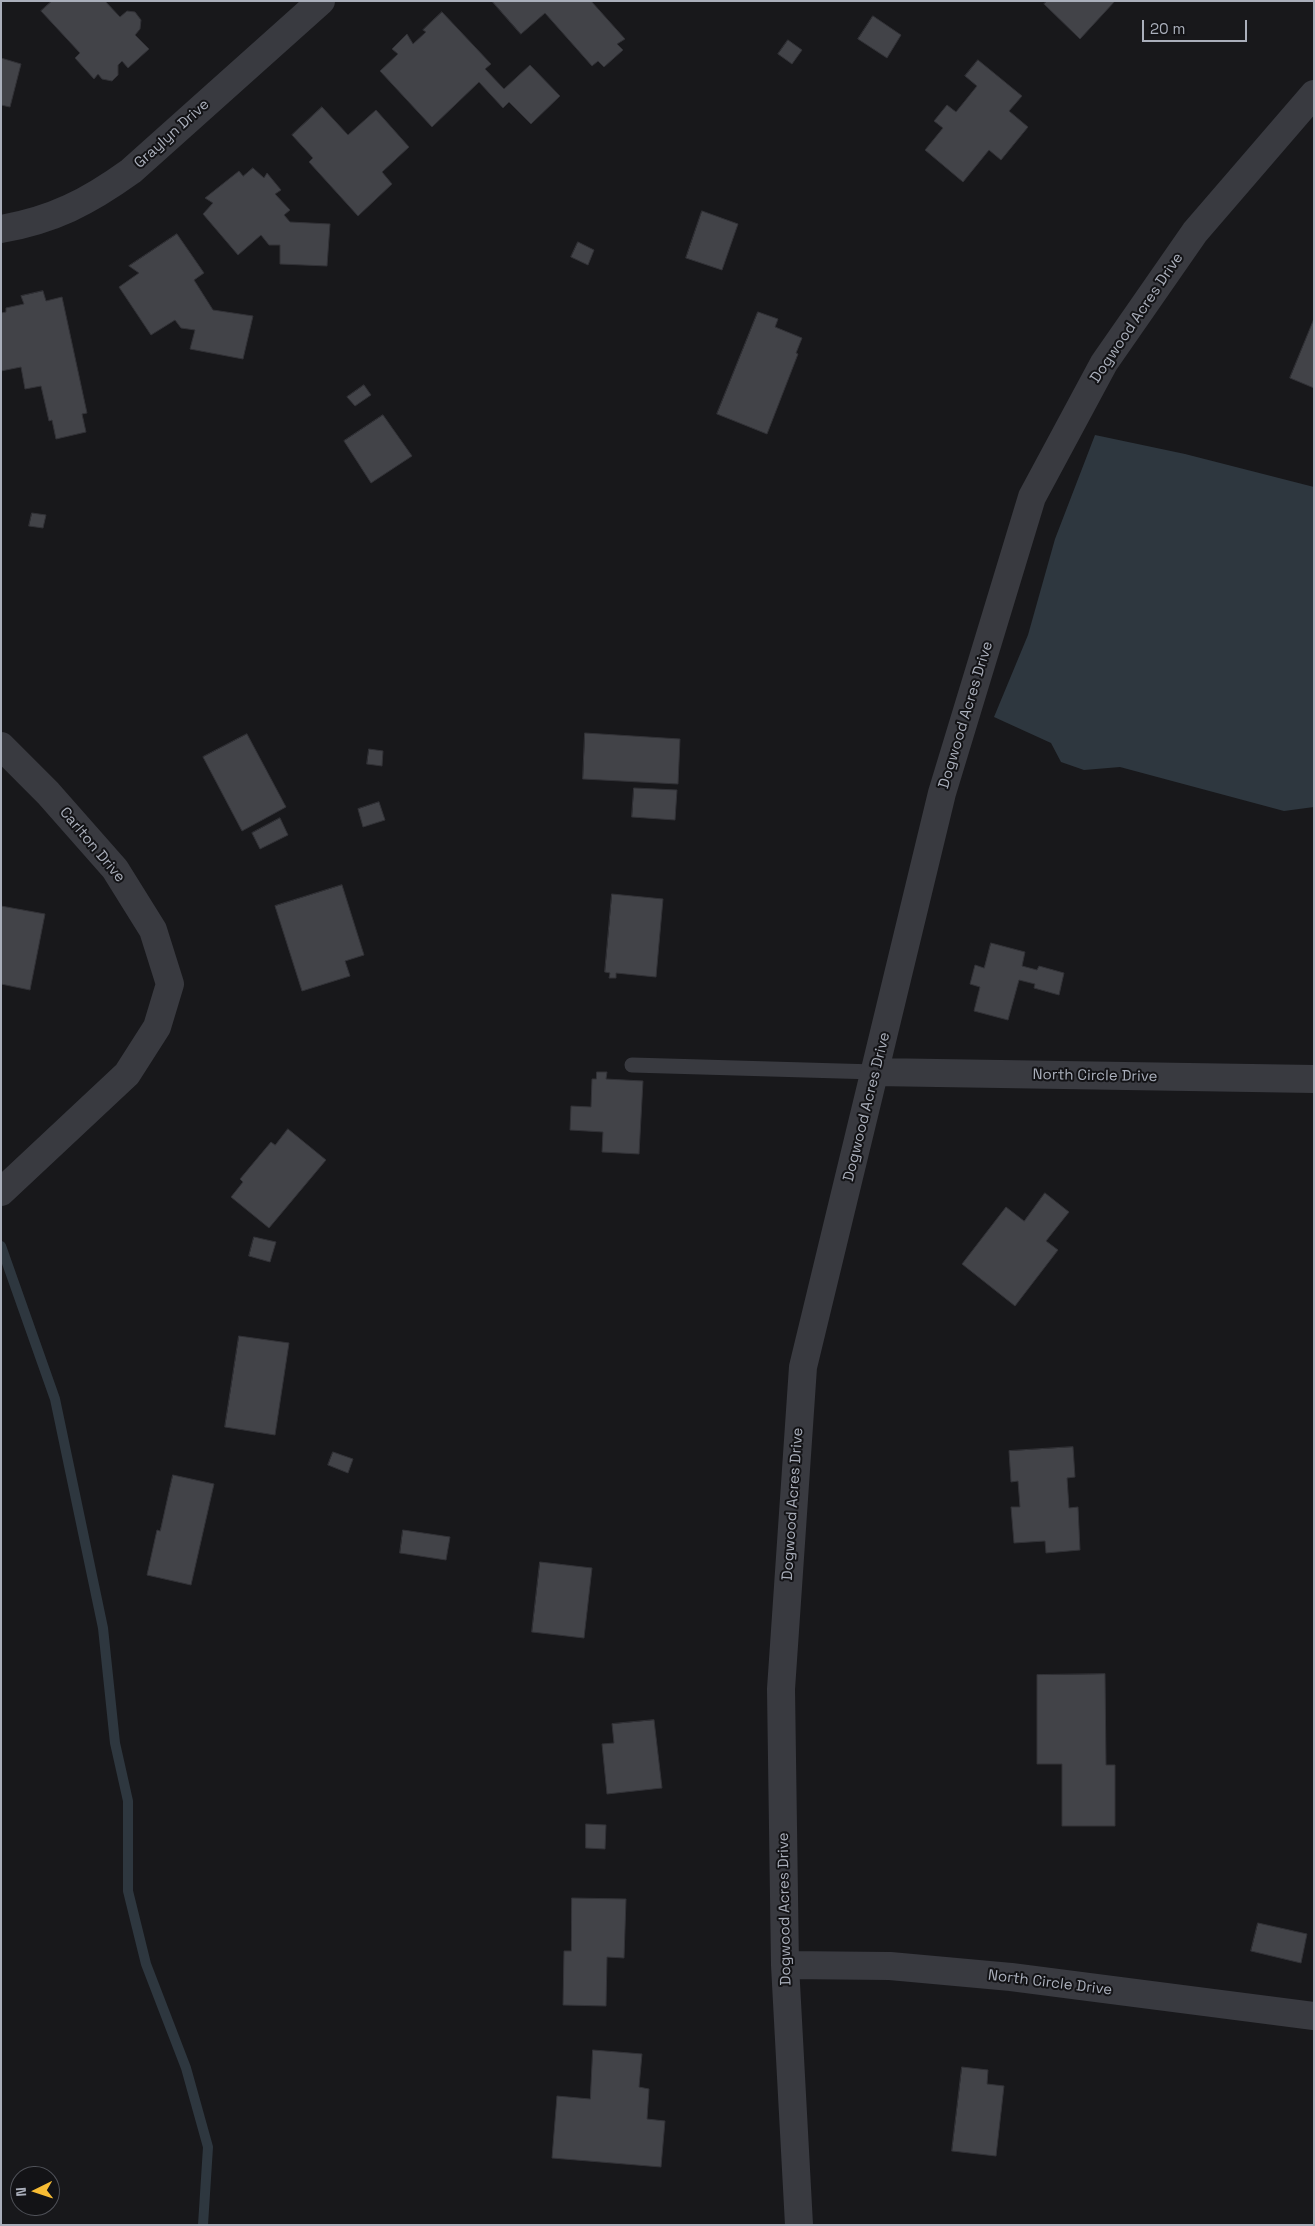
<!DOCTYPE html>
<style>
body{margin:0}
#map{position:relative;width:1315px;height:2226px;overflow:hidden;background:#18181b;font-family:"Space Grotesk",sans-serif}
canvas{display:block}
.frame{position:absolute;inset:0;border:2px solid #aaafbb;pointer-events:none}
.north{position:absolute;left:10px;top:2166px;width:50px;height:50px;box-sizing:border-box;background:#131316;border:1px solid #4f5158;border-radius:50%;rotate:266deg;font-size:14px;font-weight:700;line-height:20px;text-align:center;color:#aaafbb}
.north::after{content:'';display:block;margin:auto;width:18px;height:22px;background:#f7bc34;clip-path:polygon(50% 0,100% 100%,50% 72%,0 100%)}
.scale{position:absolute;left:1142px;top:20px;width:105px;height:22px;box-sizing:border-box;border:2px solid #aaafbb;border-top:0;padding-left:6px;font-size:15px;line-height:18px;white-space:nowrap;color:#aaafbb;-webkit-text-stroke:4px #131316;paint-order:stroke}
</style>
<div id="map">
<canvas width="1315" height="2226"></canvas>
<div class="frame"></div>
<div class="north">N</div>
<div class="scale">20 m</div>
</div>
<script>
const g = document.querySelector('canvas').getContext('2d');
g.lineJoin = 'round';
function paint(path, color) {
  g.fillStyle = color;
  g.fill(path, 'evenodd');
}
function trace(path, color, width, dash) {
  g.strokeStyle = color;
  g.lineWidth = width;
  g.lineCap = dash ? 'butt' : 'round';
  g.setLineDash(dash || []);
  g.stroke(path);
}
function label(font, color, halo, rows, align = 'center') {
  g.font = font + ' "Space Grotesk",sans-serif';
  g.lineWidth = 4;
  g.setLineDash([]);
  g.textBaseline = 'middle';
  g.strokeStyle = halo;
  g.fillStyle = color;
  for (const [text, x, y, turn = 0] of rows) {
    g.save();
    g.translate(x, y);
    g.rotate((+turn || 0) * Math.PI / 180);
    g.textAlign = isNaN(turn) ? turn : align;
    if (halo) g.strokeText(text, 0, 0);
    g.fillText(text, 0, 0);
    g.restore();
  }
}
const water = new Path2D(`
 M1095,435L1185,454L1314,487V807L1284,811L1120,767L1084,770L1061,762L1051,743L994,717L1028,635L1055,539Z`);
const stream = new Path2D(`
 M1,1246L55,1399L103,1628L115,1743L128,1801V1891L146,1964L186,2068L208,2147L203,2225`);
const building = new Path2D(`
 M52,1H105L120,17L127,11L135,12L141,20L140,29L135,35L149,49L128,68L122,61L118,65V75L112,81L102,79L98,74L94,79L75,58L80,53L41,11Z
 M492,1H591L625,39L617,44L623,50L604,67L598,61L592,66L545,13L521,34Z
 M1047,1H1115L1080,39L1044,4Z
 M442,12L491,64L485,69L504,89L530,65L560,96L531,124L509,102L503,108L479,82L432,127L380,71L398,54L392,49L407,34L413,44L426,32L423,30Z
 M873,16L901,35L887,58L858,39Z
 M788,40L802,50L792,64L778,54Z
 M1,58L21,64L10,107L1,105Z
 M978,60L1022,96L1009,111L1028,127L1001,160L989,150L963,182L925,150L943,128L934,121L947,105L956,112L977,86L965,76Z
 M322,107L348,135L376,110L409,147L382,172L392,184L358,216L309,162L313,158L292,135Z
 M253,168L264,178L267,173L281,190L275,194L290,210L284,215L290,222L330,224L327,266L280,264V245H269L261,235L238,255L203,214L213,203L205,198L239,171L243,176Z
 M702,211L738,224L722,270L686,258Z
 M177,234L204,273L194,280L213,310L253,316L243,359L190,349L195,330L181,328L175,320L151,335L119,287L139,273L129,266Z
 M578,242L594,250L588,265L571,257Z
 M43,291L46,301L62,297L87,413L82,414L86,432L56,439L52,420L49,421L41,386L25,389L21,367L1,371V313L6,312V308L24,304L21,296Z
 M758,312L778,319L775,327L802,338L796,353L798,354L767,434L717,414Z
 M1314,319V388L1290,378Z
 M364,385L371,395L355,406L347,397Z
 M383,415L412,456L371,483L344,441Z
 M32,513L46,515L43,528L29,526Z
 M585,733L680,739L678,784L583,779Z
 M247,734L286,807L242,831L203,757Z
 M369,749L383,751L382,766L367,764Z
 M634,788L677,790L675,820L632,817Z
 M379,802L385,820L363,827L358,809Z
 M280,818L288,835L260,849L252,833Z
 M342,885L364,955L345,961L350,976L302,991L275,906Z
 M612,894L663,899L656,977L616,973V978H609L610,973L605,972Z
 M1,906L45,914L30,990L1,984Z
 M991,943L1025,952L1022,966L1037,970L1039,966L1064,973L1059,995L1034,988L1035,984L1019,980L1008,1020L974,1011L980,987L970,984L975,965L984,968Z
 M597,1072H607L606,1079L643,1081L639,1154L602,1152L603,1132L570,1130L571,1106L591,1107L592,1079H596Z
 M288,1129L326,1160L269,1228L231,1197L243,1182L240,1179L271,1142L275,1145Z
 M1045,1193L1069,1212L1046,1241L1058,1250L1015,1306L962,1264L1006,1207L1024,1221Z
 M254,1237L276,1242L270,1262L249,1256Z
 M239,1336L289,1343L275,1435L225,1427Z
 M1073,1447L1075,1477L1067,1478L1069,1508L1078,1507L1080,1550L1046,1553L1045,1541L1014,1543L1011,1507H1020L1018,1481L1011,1482L1009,1451Z
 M333,1452L353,1459L348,1473L328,1465Z
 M173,1475L214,1484L191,1585L147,1575L157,1530L160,1531Z
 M403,1530L450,1537L446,1560L400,1553Z
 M540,1562L592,1568L584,1638L532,1632Z
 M1105,1674L1106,1765H1115V1826H1062V1764H1037V1675Z
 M654,1720L662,1788L607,1794L602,1744L614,1743L612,1724Z
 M586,1824L606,1825L605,1849L586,1848Z
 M572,1898L626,1899L624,1958L607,1957L606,2006L563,2005L564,1951H571Z
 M1258,1923L1307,1934L1301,1963L1251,1951Z
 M593,2050L642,2054L639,2087L649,2089L647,2119L665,2121L661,2167L552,2158L557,2096L590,2099Z
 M962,2067L988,2070L987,2084L1004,2086L996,2156L952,2151Z`);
const service = new Path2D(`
 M632,1065L875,1072`);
const minor = new Path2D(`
 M1,229C53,220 88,202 131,171L321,1
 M1,746L48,793L115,869L153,930L170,984L157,1027L127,1074L1,1192
 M875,1072L1314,1079
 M785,1965L890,1966L1011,1977L1314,2016
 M799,2225L785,1965L781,1689L803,1367L942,793L1032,497L1104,363L1195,232L1314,94`);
const streetNames = [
 ["Graylyn Drive",172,134,-42],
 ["Dogwood Acres Drive",1137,318,-56],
 ["Dogwood Acres Drive",966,715,-73],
 ["Carlton Drive",92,845,50],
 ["North Circle Drive",1095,1076,1],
 ["Dogwood Acres Drive",867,1107,-76],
 ["Dogwood Acres Drive",793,1504,-86],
 ["Dogwood Acres Drive",785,1909,-91],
 ["North Circle Drive",1050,1983,7]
];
paint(water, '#2e373f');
trace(stream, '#2e373f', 10);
paint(building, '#424348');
trace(building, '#323237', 1);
trace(service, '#393a40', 15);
trace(minor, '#393a40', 28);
label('15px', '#aaafbb', '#131316', streetNames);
</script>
